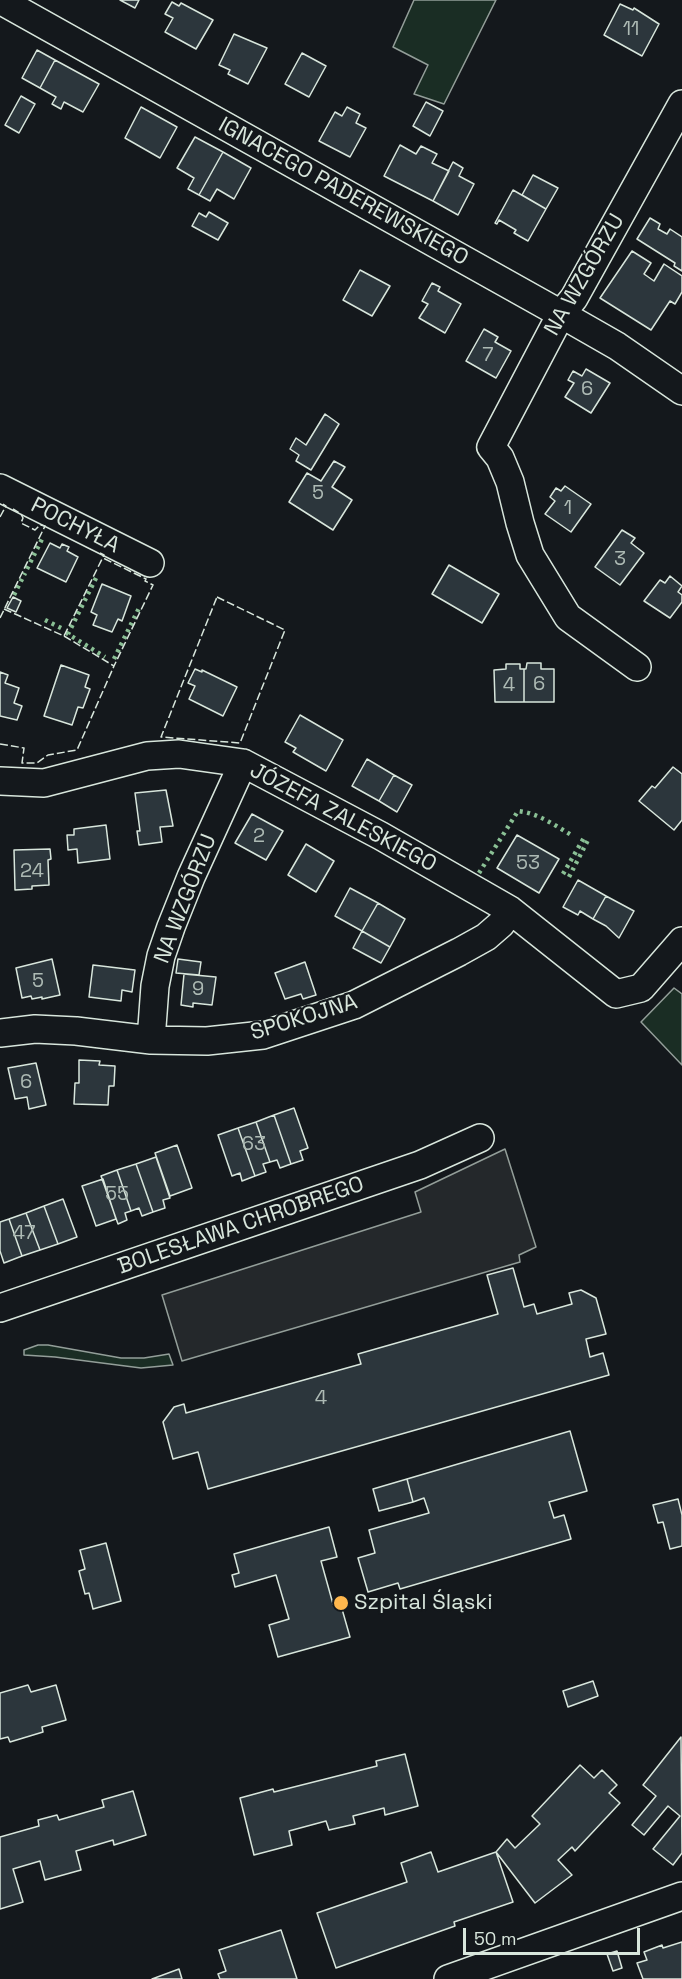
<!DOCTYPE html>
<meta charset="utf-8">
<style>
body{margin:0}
#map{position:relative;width:682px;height:1979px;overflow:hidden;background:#14181c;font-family:"Space Grotesk",sans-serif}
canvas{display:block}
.scale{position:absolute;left:463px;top:1928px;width:177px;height:27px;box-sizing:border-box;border:3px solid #d8e6dc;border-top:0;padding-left:8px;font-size:18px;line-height:21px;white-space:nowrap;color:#d8e6dc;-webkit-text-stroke:4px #14181c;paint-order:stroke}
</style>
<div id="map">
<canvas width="682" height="1979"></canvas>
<div class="scale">50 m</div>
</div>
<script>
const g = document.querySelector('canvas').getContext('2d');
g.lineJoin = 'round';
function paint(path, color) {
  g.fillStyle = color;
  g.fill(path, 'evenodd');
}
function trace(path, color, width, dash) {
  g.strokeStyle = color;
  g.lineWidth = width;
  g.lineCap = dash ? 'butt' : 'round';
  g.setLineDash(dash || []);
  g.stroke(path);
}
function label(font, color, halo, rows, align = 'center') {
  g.font = font + ' "Space Grotesk",sans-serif';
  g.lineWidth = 4.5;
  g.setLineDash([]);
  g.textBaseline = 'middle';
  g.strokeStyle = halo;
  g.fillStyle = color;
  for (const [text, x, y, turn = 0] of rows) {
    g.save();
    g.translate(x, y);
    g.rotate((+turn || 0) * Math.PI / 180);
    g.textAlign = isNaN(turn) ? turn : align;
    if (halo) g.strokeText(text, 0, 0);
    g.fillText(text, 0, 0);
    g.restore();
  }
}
const green = new Path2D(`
 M414,0H496L444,104L414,94L428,65L393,47Z
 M674,988L682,994V1065L641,1022Z
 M38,1345H48L121,1358H144L169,1354L173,1365L141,1368L55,1357L24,1355V1350Z`);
const parking = new Path2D(`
 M505,1149L536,1247L519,1255L520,1262L182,1361L162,1295L421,1212L415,1192Z`);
const building = new Path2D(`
 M120,0H139L135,8Z
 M172,2L179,6L181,3L213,20L196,49L165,32L173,18L165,14Z
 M620,4L633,10L634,8L659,24L642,56L604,35Z
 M234,34L267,48L248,84L228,74L230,70L219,65Z
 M37,50L55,60L40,88L22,78Z
 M302,53L326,66L309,97L285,84Z
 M55,60L99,84L83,112L64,102L61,109L52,104L56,97L40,88Z
 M21,96L35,104L19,133L5,125Z
 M426,102L443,111L430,136L413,126Z
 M141,107L177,127L160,158L125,138Z
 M347,107L360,114L356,123L366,128L350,157L319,141L335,112L342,116Z
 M195,137L223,152L199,195L188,189L194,178L177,168Z
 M400,145L416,154L421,146L437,154L432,163L449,171L433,201L384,176Z
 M223,152L251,168L234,199L217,189L210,201L199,195Z
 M453,162L463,168L459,176L474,184L458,215L433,201Z
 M533,175L558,188L546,209L522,195Z
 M513,190L546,209L528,241L514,233L516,230L499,220L497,224L495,223Z
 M209,212L228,223L218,240L192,226L199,213L206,217Z
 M650,218L660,224L658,229L667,234L670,229L682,237V271L674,266L675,263L637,239Z
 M632,251L651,263L644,274L654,281L664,264L682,276V292L675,304L670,301L651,330L600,298Z
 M360,270L390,286L372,316L343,300Z
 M432,283L440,287L438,291L461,304L445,333L419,318L428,304L422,301Z
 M484,329L498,337L495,342L511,351L496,378L466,361Z
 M586,369L610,383L591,413L565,397L574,383L568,380L573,371L582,376Z
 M325,414L339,424L311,470L296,461L299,455L290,449L296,438L306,445Z
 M334,461L345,467L332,487L352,500L333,530L289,502L307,473L321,481Z
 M565,486L591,504L571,532L545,514L555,501L550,497L556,488L561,491Z
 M622,530L635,538L631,543L644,553L620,585L595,567Z
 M50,543L60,548L62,544L69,547L67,551L78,557L66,582L37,568Z
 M449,565L499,594L482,623L432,594Z
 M670,576L682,586L678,592L682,595V602L670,618L644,601L660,580L665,583Z
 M102,584L131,596L122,621L118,619L112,632L93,625L97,615L91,612Z
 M13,597L21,601L16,612L7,608Z
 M527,663H541V669H554V702H524V669H526Z
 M506,664H520V669H524V702H495L494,670L506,669Z
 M61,665L89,675L85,687L90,689L83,708L78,707L72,725L44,716Z
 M195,669L202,672V670L237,687L223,716L189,699L195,686L188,683Z
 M0,672L8,675L5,683L19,688L14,703L22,706L17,720L0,716Z
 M300,715L343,740L326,771L293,752L296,748L285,742Z
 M367,759L394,775L379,801L352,786Z
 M673,767L682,774V820L674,830L639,801L652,786L655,788Z
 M394,775L412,785L397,812L379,801Z
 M166,790L173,826L160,827L162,842L139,845L137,831H140L135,793Z
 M252,814L283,831L266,860L235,843Z
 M106,825L110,859L78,863L77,849L68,850L67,835H74V829Z
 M517,835L559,859L539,893L497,868Z
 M306,844L334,861L316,892L288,875Z
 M50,849L51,859L48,860L49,885L32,886V889L15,890L14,850Z
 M578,880L606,896L593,919L580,911L578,915L563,907Z
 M350,888L378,903L362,931L335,916Z
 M606,896L634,911L619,938L606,926L593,919Z
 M378,903L405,919L390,947L362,931Z
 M362,931L390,947L381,963L353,948Z
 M52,959L60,995L42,999V997L32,999L31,996L22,998L16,968Z
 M178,959L201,962L199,975L176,973Z
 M305,962L316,995L303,999L301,994L285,999L275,973Z
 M93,965L135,970L132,992L122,990L121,1001L89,997Z
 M184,974L216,977L212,1005L193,1003V1007L181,1005Z
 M79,1060L100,1061L99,1065L115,1066L114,1086H109L108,1105L74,1104L75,1083H79Z
 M36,1063L46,1105L29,1109L27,1097L15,1099L8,1068Z
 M294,1108L308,1148L300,1151L303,1160L291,1164L274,1115Z
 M274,1115L291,1164L280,1168L277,1160L270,1162L256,1122Z
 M256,1122L270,1162L263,1164L266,1172L255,1176L238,1128Z
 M238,1128L255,1176L242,1181L240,1173L232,1176L218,1135Z
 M177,1145L192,1188L170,1196L155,1153Z
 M156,1157L170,1198L163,1200L165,1208L153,1212L136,1164Z
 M136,1164L153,1212L142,1216L139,1208L131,1211L117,1170Z
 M117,1170L131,1211L125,1213L127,1220L118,1224L101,1176Z
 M103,1179L116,1219L96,1226L82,1186Z
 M63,1199L77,1237L58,1244L44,1206Z
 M44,1206L58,1244L40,1250L26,1213Z
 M26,1213L40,1250L22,1256L9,1219Z
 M9,1219L22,1256L4,1263L0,1251V1222Z
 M513,1268L524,1307L534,1304L537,1314L572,1304L569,1293L581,1290L596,1298L606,1334L586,1339L590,1357L603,1353L609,1375L208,1489L198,1452L173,1459L163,1422L174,1407L184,1404L186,1413L361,1364L358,1354L498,1314L487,1275Z
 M570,1431L587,1491L549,1502L554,1518L564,1515L571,1539L400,1589L398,1583L368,1592L358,1558L375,1553L369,1530L429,1513L424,1498L413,1502L407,1479Z
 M407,1479L413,1502L379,1511L373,1489Z
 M678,1499L682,1515V1546L670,1549L663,1522L658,1523L653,1505Z
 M329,1527L337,1557L321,1561L333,1604L340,1602L350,1637L278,1657L269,1625L289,1619L276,1575L235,1587L232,1575L239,1573L234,1554Z
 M106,1543L121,1601L93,1609L89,1593L85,1594L79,1571L85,1569L80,1550Z
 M593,1681L598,1696L568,1707L563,1691Z
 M28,1685L31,1692L56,1685L66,1720L42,1727L43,1732L10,1742L8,1737L0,1739V1693Z
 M681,1737L682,1853L673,1865L653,1849L680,1816L668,1806L644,1835L632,1825L656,1796L643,1785Z
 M405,1754L418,1806L385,1815L384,1808L353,1816L355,1824L329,1830L326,1821L289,1831L292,1845L254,1855L240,1798L273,1789L274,1792L377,1766L376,1761Z
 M580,1765L594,1778L602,1770L617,1785L609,1793L620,1803L575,1851L572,1847L558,1860L572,1875L535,1903L496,1852L507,1839L515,1848L540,1824L532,1816Z
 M133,1791L146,1835L114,1845L113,1840L76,1851L81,1870L45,1880L40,1861L13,1869L23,1902L0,1909V1837L39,1826L38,1820L57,1815L59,1820L104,1807L102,1800Z
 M431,1852L438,1872L496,1852L513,1902L454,1922L455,1926L336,1968L317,1913L407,1882L401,1863Z
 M281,1930L297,1979H220L218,1974L226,1971L219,1950Z
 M682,1942V1979H643L637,1963L647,1960L644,1952L662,1945L663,1948Z
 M617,1951L622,1968L613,1971L607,1954Z
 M179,1969L182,1979H152Z`);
const minor = new Path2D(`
 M0,0L561,314L617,346L682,391
 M0,488L150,563
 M637,667L568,617L530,555L520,523L510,482L500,458L491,447L561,314L574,298L682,104
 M0,781L44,783L147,756L179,754L243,763L381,836L510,910L616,994L641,988L682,941
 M0,1033L35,1029L76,1031L151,1040L207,1041L263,1035L354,1005L459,952L486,937L501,924L510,910
 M151,1040L155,986L161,956L171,927L191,877L243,763
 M0,1308L420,1165L480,1138
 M448,1979L682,1896`);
const hedge = new Path2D(`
 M27,569L43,537
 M96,578L68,634L105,657
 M14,595L25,573
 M45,620L65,630
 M114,659L140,606
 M479,873L518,811C538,813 556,826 573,836
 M563,874L585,836
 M569,877L589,838`);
const fence = new Path2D(`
 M0,517L6,506L3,504
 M217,597L285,630L240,743L161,737Z
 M4,609L64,636L104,555L100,553
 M0,618L45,526L40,525L35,530L21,523L23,518L21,514L13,509
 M64,636L114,666L153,585L145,581L146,579L103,558
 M0,744L24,748L22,763H37L48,755L77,750L114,666`);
const markers = [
 [341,1603,8,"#ffb74d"]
];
const numberNames = [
 ["11",631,30],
 ["7",488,356],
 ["6",587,390],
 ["5",318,494],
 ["1",568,509],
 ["3",620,560],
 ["6",539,685],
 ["4",509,686],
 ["2",259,837],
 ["53",528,864],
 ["24",32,872],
 ["5",38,982],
 ["9",198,990],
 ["6",26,1083],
 ["63",254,1145],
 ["55",117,1195],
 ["47",24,1234],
 ["4",321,1399]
];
const streetNames = [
 ["IGNACEGO PADEREWSKIEGO",343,192,29],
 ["NA WZGÓRZU",585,275,-60],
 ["POCHYŁA",75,526,27],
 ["JÓZEFA ZALESKIEGO",343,818,28],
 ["NA WZGÓRZU",186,899,-69],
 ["SPOKOJNA",304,1018,-17],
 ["BOLESŁAWA CHROBREGO",241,1226,-19]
];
const poiNames = [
 ["Szpital Śląski",354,1603]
];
paint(green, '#1a2d24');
trace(green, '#939e99', 1.5);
paint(parking, '#24282b');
trace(parking, '#939e99', 1.5);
paint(building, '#2c363c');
trace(building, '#d8e6dc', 1.5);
trace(minor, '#d8e6dc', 30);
trace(minor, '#14181c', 27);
trace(hedge, '#8ac095', 4.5, [3, 4.5]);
trace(fence, '#d8e6dc', 1.5, [8, 3]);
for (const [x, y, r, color] of markers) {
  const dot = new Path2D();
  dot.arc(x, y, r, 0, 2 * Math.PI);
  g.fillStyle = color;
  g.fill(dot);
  trace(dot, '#14181c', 2);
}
label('20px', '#adbab4', null, numberNames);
label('22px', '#d8e6dc', '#14181c', streetNames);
label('22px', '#d8e6dc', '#14181c', poiNames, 'left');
</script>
